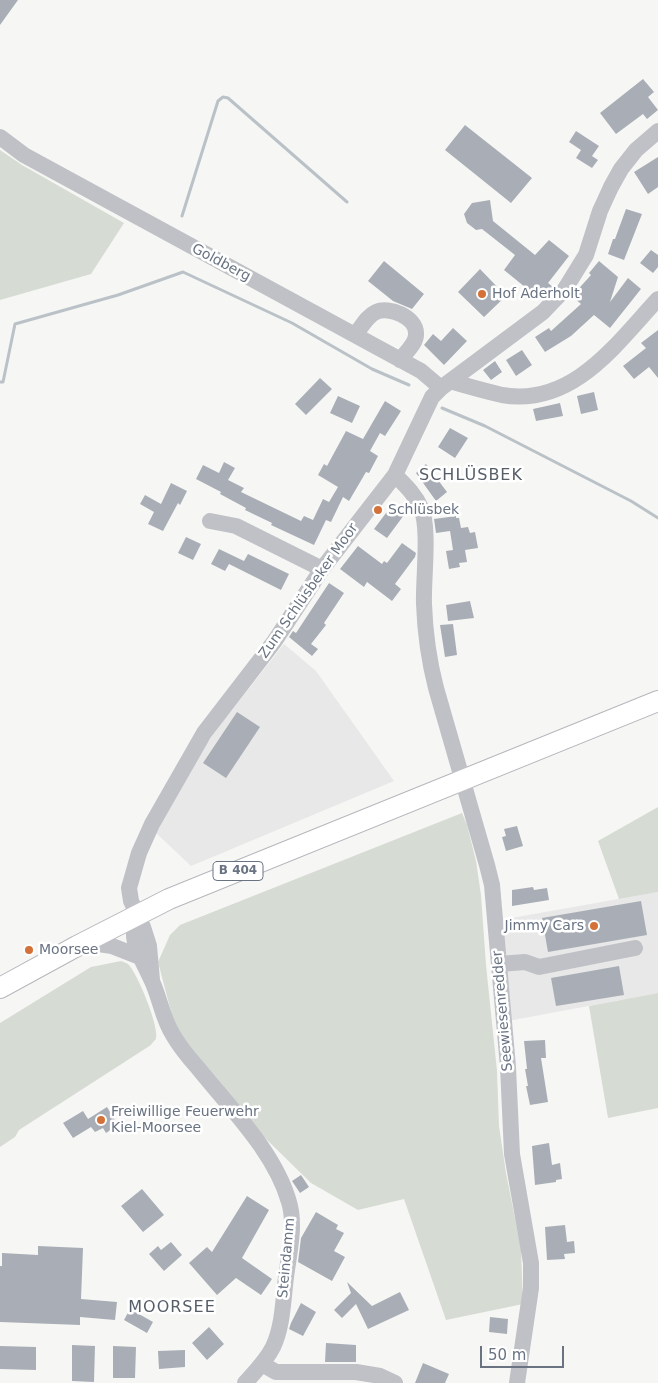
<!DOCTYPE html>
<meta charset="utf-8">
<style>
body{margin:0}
#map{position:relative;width:658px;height:1383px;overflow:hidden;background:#f6f7f4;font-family:"DejaVu Sans",sans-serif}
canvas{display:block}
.scale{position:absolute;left:480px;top:1346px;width:84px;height:22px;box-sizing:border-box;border:2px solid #697382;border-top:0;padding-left:6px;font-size:15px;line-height:18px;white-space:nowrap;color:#697382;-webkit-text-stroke:4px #fff;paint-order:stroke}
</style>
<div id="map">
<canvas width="658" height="1383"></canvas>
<div class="scale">50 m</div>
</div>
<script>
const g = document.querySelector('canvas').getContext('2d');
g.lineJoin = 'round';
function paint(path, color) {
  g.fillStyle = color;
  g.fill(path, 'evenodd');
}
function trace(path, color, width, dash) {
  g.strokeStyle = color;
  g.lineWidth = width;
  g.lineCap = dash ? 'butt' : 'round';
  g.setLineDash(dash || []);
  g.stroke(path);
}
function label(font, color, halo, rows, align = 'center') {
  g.font = font + ' "DejaVu Sans",sans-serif';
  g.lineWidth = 5;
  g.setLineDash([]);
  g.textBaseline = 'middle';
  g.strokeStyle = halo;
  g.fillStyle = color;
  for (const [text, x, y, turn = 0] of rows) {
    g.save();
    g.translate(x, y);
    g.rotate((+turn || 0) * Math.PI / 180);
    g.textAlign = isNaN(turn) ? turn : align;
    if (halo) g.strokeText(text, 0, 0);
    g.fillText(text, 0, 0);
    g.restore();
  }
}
const built = new Path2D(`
 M284,644L316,671L394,781L191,866L155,832L196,759L220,725Z
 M658,892V993L508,1021L500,920Z`);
const green = new Path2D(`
 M0,150L22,165L124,223L91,274L0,300Z
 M658,807V892L619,899L598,841Z
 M462,813L467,825L476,861L481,895L486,965L497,1071L499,1126L506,1173L521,1249L523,1304L446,1320L404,1199L358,1210L311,1183L265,1138L189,1050L173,1019L158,962L170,935L180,925Z
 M121,961C122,961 128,964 128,964C137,972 160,1028 156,1039C156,1039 151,1044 151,1045L19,1130L15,1137L0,1147V1023L91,967Z
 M658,993V1108L608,1118L589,1006Z`);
const stream = new Path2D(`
 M182,216L218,101L223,97L228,98L347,202
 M0,382H3L15,324L118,295L183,272L292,323L372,369L409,385
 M442,408L485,426L631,501L658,518`);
const building = new Path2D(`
 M0,0H18L0,25Z
 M643,79L654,92L648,97L658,110L647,119L643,114L616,134L600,113Z
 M465,125L532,178L511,203L445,150Z
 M576,131L599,146L592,156L598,160L592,168L576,158L581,150L569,142Z
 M658,157V187L648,194L634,172Z
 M490,200L493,221L535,255L549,240L569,256L548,283L553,287L541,300L504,270L515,255L482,229L476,230L467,223L464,214L472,203Z
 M626,209L642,214L624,260L608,254L613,239H615Z
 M651,250L658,255V267L653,273L640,263Z
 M384,261L424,294L412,309L393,301L368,281Z
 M599,261L618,277L610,302L628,278L641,289L610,328L594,315L571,336L545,352L535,337L549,328L551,331L581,304L572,296L591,275L589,273Z
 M480,269L506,296L484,317L458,292Z
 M453,328L467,341L444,365L424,345L433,334L441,341Z
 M658,330V378L649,367L634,379L623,366L646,348L641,343Z
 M522,350L532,365L516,376L506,360Z
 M495,361L502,372L491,380L483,370Z
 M320,378L332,389L306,415L295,404Z
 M594,392L598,410L581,414L577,396Z
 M338,396L360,406L352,423L330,413Z
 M385,401L401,411L385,436L380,433L370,451L378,456L369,473L366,472L349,501L343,497L331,522L326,520L314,545L271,525L272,523L245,510L246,508L220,494L221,492L196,479L203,465L219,473L224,462L235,468L228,480L244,488L241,492L301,521L304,516L313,520L323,499L329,502L338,487L318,475L324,464L327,466L346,431L363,439Z
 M560,403L563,416L536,421L533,409Z
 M450,428L468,438L455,458L438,447Z
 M426,464L447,492L436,501L416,473Z
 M171,483L187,491L180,505L178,503L163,531L148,524L154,512L140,504L145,495L161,504Z
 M392,505L404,515L387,538L374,529Z
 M456,516V518H459L461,528L468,527L470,533L475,532L478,548L465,550L467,562L459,563L460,567L449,569L446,551L453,550L450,531L436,533L434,519Z
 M186,537L201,544L193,560L178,553Z
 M402,543L416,553L415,557L395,584L401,589L392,601L367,582L364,587L340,569L358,546L382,564L384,561L387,563Z
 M219,549L244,561L248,554L289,574L281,590L229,564L225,571L211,564Z
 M329,583L344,593L324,623L326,625L311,644L318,649L312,656L289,637L293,631L296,633Z
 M470,601L474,618L448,621L446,605Z
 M453,624L457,655L445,657L440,625Z
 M237,712L260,727L226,778L203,763Z
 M517,826L523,846L506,851L502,837L506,836L504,829Z
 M533,887L534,890L547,888L549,900L512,906V890Z
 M641,901L647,935L548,952L542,918Z
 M619,966L624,995L556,1006L551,978Z
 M545,1040L546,1058H541L548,1102L530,1105L526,1086H528L525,1069H527L524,1041Z
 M107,1107L118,1125L106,1133L103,1128L95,1132L91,1127L73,1138L63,1123L83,1111L88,1119Z
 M549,1143L552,1165L560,1163L562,1179L556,1180V1182L535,1185L532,1146Z
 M301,1175L309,1187L300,1193L292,1181Z
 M142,1189L164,1215L143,1232L121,1206Z
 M247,1196L269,1210L242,1258L272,1279L261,1295L236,1278L217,1295L189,1263L207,1247L212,1252Z
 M316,1212L338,1225L336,1229L344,1233L334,1251L345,1257L332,1281L298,1262L301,1238Z
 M565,1225L567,1242L574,1241L575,1253L564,1254L565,1259L547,1260L545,1227Z
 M171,1242L182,1255L164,1271L149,1254L158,1246L161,1250Z
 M38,1246L83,1248L81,1299L117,1302L115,1320L80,1317V1325L0,1322V1266H2V1253L38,1255Z
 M347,1282L372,1306L400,1292L409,1310L368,1329L356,1304L342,1318L334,1310L351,1293Z
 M301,1303L316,1312L303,1336L289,1329L291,1323Z
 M130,1309L153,1322L147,1333L124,1320Z
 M490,1317L508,1319L507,1334L489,1332Z
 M209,1327L224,1344L207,1360L192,1343Z
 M326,1343L356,1345V1362H325Z
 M72,1345L95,1346L94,1382L72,1381Z
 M0,1346L36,1347V1370L0,1369Z
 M113,1346L136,1347L135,1378H113Z
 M185,1350V1367L159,1369L158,1351Z
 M423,1363L449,1374L445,1383H415Z`);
const minor = new Path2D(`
 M0,137L24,155L421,371L441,388
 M355,335C361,328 367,316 376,312C389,306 416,317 416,333C417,343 406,352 400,360
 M450,381C467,386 485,391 502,395C573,407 616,344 658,299
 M395,475C405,485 415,494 421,508C430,528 423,580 424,604C425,632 429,661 436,688L487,865L492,885L508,1067L512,1154L531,1263V1288L517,1383
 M210,521L236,526L322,569
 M136,915C129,944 140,954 151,979C160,997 162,1018 173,1035C180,1047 189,1058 198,1068C230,1108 275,1152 289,1202C296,1225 289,1253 286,1277C283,1300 283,1326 273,1347C266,1361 255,1372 245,1383
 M85,942L112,946L140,957
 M499,964L525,962L539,967L635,948
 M152,980L149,946L143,927L131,901L129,888L139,853L152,824L204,733L274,642L322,569L395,475L432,397L441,388L543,312L565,289L586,255L600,211L611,187L621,169L636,150L658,131
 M262,1364L276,1372H356L380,1376L395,1383`);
const major = new Path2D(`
 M0,988L77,946L169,899L658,701`);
const markers = [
 [482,294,5,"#d37138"],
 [378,510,5,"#d37138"],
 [594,926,5,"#d37138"],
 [29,950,5,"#d37138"],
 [101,1120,5,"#d37138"]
];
const shields = [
 [238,871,50]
];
const shieldNames = [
 ["B 404",238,871]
];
const streetNames = [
 ["Goldberg",221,263,28],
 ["Zum Schlüsbeker Moor",309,591,-55],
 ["Seewiesenredder",503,1011,-95],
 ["Steindamm",287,1258,-85]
];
const poiNames = [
 ["Hof Aderholt",492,294],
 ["Schlüsbek",388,510],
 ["Jimmy Cars",584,926,"right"],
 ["Moorsee",39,950],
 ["Freiwillige Feuerwehr",111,1112],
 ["Kiel-Moorsee",111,1128]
];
const quarterNames = [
 ["SCHLÜSBEK",471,476],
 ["MOORSEE",172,1308]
];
paint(built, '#e7e8e7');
paint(green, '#d6dbd4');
trace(stream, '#bac2c8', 3);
paint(building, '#a9aeb6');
trace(major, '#b5b7bc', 22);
trace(minor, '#bfc1c6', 16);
trace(major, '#fff', 20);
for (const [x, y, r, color] of markers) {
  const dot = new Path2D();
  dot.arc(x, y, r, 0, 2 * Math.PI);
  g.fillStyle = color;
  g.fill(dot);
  trace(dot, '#fff', 2);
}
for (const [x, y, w] of shields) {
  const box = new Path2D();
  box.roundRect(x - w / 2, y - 9.5, w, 19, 4);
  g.fillStyle = '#fff';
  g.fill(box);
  trace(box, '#697382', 1);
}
label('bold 12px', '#697382', null, shieldNames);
label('14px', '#697382', '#fff', streetNames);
label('14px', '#697382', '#fff', poiNames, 'left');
g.letterSpacing = '1px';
label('16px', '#565e68', '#fff', quarterNames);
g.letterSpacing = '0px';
</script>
